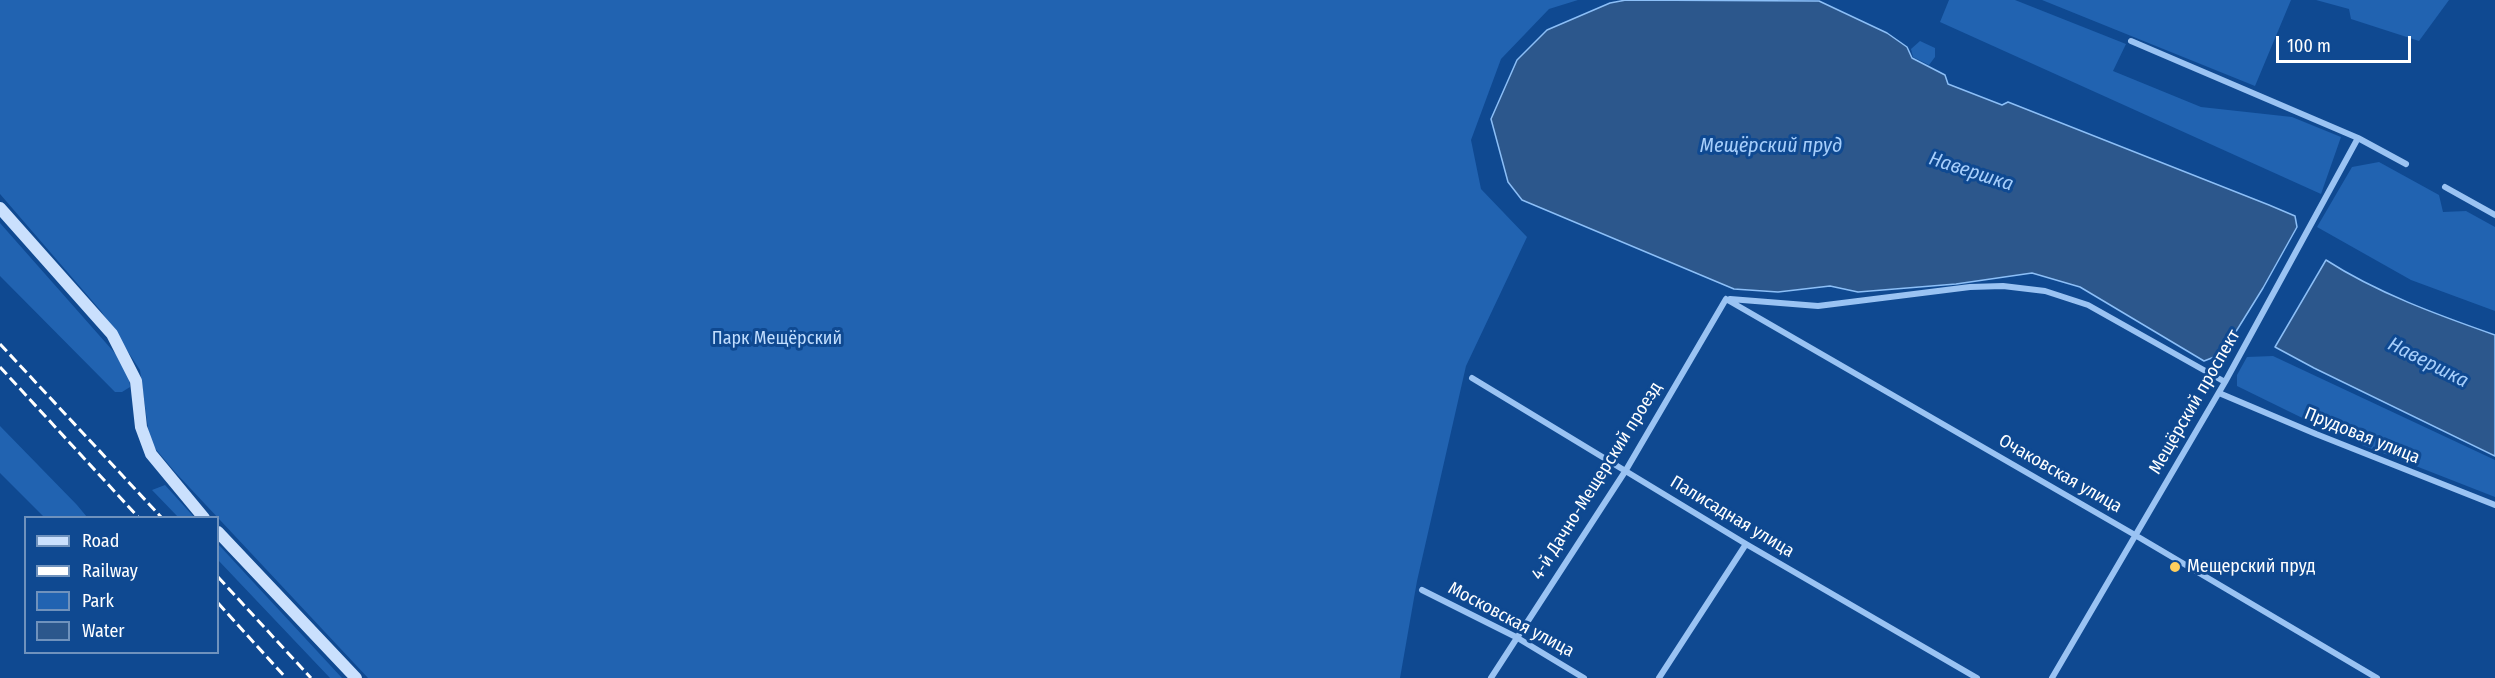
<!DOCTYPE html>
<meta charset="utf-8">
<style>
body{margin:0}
#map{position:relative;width:2495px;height:678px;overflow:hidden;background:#0f4991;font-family:"Fira Sans Condensed",sans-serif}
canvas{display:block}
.legend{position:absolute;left:24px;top:516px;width:195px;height:138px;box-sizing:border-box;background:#0f4991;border:2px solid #6f92bd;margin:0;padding:8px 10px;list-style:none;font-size:18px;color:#fff}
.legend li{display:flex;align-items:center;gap:12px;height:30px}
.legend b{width:30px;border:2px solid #6f92bd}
.scale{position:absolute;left:2276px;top:36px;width:135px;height:27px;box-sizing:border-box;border:3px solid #fff;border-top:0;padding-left:8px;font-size:18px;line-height:21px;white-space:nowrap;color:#fff;-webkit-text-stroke:4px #0f4991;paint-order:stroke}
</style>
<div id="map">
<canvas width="2495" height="678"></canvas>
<ul class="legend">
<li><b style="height:8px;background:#cae0fd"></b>Road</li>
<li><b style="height:8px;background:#fff"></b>Railway</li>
<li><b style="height:16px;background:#2163b1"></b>Park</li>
<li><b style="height:16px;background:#2c578c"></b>Water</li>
</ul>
<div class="scale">100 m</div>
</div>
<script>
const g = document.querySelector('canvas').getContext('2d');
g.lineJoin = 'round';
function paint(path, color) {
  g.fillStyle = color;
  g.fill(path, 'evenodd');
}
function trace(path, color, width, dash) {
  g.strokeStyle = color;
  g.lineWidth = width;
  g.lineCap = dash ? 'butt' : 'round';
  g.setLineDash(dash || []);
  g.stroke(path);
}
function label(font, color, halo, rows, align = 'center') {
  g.font = font + ' "Fira Sans Condensed",sans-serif';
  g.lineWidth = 6;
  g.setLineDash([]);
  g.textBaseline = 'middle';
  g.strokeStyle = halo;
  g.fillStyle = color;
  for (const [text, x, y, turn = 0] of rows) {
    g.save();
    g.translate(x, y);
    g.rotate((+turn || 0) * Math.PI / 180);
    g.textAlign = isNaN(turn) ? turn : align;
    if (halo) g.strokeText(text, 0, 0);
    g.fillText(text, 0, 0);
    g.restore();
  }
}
const green = new Path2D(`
 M0,0H1578L1549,9L1501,59L1471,140L1481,189L1527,237L1466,366L1417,581L1400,678H368L175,472L154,447L149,435L140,370L101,311L0,194Z
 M1949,0H2015L2126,44L2113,71L2201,107L2292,117L2341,137L2321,194L1940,22Z
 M2042,0H2291L2255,86Z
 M2316,0H2449L2419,41L2351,19L2349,9Z
 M1920,41L1935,48V57L1929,65L1913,57L1911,49Z
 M2379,162L2439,195L2443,212L2466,211L2495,227V311L2411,280L2317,227L2352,167Z
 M0,223L121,360L129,377L130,387L122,392H115L0,276Z
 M2273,356L2495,460V497L2362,445L2355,429L2333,433L2237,386V375L2247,357Z
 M0,426L77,505L87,517H44L0,473Z
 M165,485L194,517H178L152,490Z
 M218,544L342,678H330L218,560Z`);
const water = new Path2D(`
 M1626,0L1819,1L1887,33L1907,47L1912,58L1945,75L1948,84L2002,105L2008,102L2269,205L2295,216L2297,227L2263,288L2222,354L2204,361L2080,287L2032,273L1956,284L1858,292L1830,286L1778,292L1734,289L1522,200L1508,182L1491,119L1517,60L1547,30L1610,3Z
 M2326,260C2377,293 2438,315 2495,335V456L2314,368L2275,347Z`);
const street = new Path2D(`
 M2131,41L2358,138L2406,164
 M2445,187L2495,215
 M1726,299L2135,535L2377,678
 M1730,299L1818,306L1970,287L2003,286L2045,291L2088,305L2225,382
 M1472,378L1746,544L1977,678
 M2219,393L2316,434L2495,505
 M1422,590L1516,637L1584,678
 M1491,678L1626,470L1726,299
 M1659,678L1746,544
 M2052,678L2225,382L2358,138`);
const secondary = new Path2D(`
 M0,208L112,334L136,381L141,427L151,454L204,518
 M218,532L356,678`);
const rail = new Path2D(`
 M0,344L162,518
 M0,367L139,518
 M218,577L311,678
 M218,603L286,678`);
const markers = [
 [2175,567,6,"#ffcf5d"]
];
const parkNames = [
 ["Парк Мещёрский",777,339]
];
const streetNames = [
 ["Мещёрский проспект",2195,402,-60],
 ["Прудовая улица",2362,436,22],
 ["Очаковская улица",2060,474,30],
 ["4-й Дачно-Мещерский проезд",1597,481,-58],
 ["Палисадная улица",1732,517,31],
 ["Московская улица",1511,620,28]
];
const poiNames = [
 ["Мещерский пруд",2187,567]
];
const waterNames = [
 ["Мещёрский пруд",1771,146],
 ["Навершка",1971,172,18],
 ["Навершка",2428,363,27]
];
paint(green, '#2163b1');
paint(water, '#2c578c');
trace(water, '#8cbff7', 1.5);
trace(street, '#9ac3f3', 6);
trace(secondary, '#cae0fd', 12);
trace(rail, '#fff', 3, [10, 4.5]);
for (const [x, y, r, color] of markers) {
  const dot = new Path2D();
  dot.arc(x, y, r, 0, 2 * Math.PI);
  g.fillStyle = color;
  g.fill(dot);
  trace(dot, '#0f4991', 2);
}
label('18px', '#c2defe', '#0f4991', parkNames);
label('18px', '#fff', '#0f4991', streetNames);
label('18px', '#fff', '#0f4991', poiNames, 'left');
label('italic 20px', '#a6cefb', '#0f4991', waterNames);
</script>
